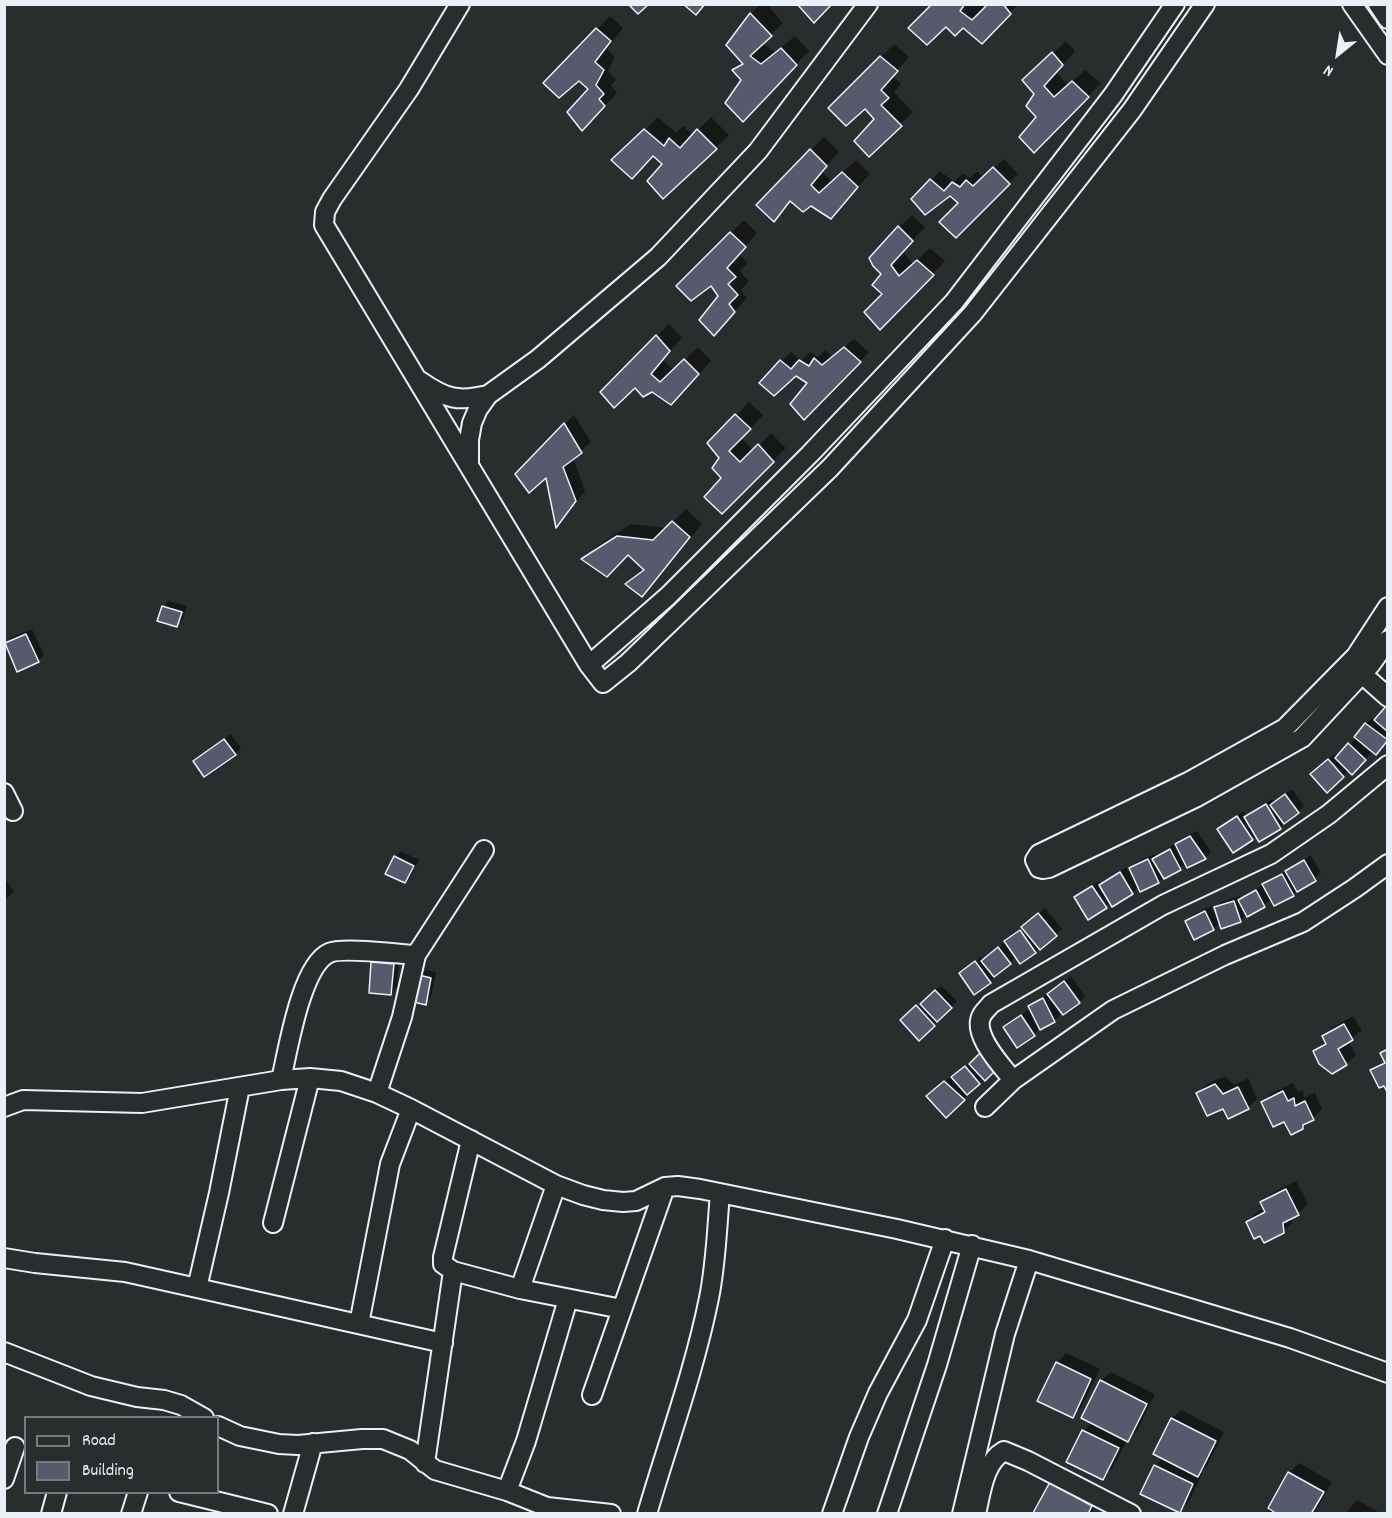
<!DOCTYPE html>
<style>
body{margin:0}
#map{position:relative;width:1392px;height:1518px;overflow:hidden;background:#2a2d2e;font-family:Dekko,sans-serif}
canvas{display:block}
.frame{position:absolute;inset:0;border:6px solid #e8f1f8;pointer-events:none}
.legend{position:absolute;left:24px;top:1416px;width:195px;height:78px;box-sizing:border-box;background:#2a2d2e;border:2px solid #767b7f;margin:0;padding:8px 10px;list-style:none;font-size:18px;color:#e8f1f8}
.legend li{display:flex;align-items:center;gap:12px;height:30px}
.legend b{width:30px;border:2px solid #767b7f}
.north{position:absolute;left:1308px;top:24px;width:60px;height:60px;-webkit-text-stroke:4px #2a2d2e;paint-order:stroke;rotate:210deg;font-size:16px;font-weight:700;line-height:24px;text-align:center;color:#e8f1f8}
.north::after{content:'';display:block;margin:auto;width:21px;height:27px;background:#e8f1f8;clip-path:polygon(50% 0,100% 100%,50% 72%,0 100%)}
</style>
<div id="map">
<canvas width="1392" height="1518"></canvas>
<div class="frame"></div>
<ul class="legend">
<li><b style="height:8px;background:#2a2d2e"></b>Road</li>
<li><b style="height:16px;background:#575a6c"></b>Building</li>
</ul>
<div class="north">N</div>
</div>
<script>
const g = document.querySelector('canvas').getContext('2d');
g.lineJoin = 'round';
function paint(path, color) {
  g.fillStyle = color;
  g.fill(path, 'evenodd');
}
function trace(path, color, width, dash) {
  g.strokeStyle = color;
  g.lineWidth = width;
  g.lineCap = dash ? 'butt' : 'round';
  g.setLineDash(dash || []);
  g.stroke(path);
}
const shadow = new Path2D(`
 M760,4H767L783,23L762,43L775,52L795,36L809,51L756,107L743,80L734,70L743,61L728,45L751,14Z
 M934,4H981L986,8L990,4H1018L982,42L963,26L946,25Z
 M610,16L623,28L607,49L615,57L608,71L616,80L611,85L617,93L595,116L591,89L579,79L545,83Z
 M1066,41L1075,51L1056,72L1068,85L1085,70L1101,83L1034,151L1038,117L1036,94L1037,68Z
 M894,44L909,57L892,76L901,84L894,92L913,112L869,155L876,119L865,107L830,108Z
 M658,117L676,133L683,126L693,135L711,117L729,135L663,197L664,164L654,154L614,160Z
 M824,137L839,152L822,171L832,182L856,160L870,174L830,217L811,204L792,200L774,220L758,205Z
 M1004,159L1018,174L956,236L960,203L950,194L925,213L931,180L940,171L954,182L963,173L970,178L977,171L984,178Z
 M912,215L925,227L903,251L913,264L930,248L945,261L880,328L884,294V274L899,227Z
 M744,220L757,233L739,254L748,263L740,271L749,281L741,290L747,298L714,334L720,296L711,284L678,286Z
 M669,324L682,338L662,360L674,370L698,347L711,361L684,390H652L635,386L602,392Z
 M854,339L869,352L804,417L809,382L781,361L791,352L801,361L810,352L818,357L825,350L833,357Z
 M749,402L763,415L741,438L754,451L771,433L786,448L722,512L723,478L721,458L709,444Z
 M574,415L591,442L573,458L585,491L557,525L546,475L517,474Z
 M686,509L702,524L655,582L642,595L627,584L644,569L628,554L584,559L596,547L631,524L667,528Z
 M169,601L187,606L183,619L177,625L163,607Z
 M32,629L44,655L38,661L6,643L12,637Z
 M1388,707V740L1364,743L1362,745L1371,753L1352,773L1349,770L1327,791L1318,769L1334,754L1338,757L1357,737L1366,724L1372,718L1376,721Z
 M231,734L241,748L235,754L194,761Z
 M1292,789L1304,806L1280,828L1256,834L1252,839L1219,829L1243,811L1247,816L1272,799L1274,802Z
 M1197,831L1211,852L1205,858L1186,863L1158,882L1139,886L1132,893L1112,905L1111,902L1106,907L1076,897L1099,881L1101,885L1126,867L1133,878L1135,877L1131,868L1137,862L1154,854L1156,857L1182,838Z
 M401,851L419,860L411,876L405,882L395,857Z
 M1311,855L1321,873L1293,894L1272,898L1264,906L1247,914L1241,920L1222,927L1220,922L1213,929L1186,921L1192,915L1211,906L1216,917H1218L1215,908L1221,902L1240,896L1241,898L1263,885L1270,878L1289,870Z
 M4,877L14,892L4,900Z
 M1045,908L1062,929L1035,952L1021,962L1017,956L995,975L990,982L961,973L982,956L984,960Z
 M378,957L399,958L397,987L391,993L372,963Z
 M426,970L436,972L431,997L425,1003L420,976Z
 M1071,976L1085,996L1079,1002L1057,1008L1060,1015L1054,1021L1041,1028L1018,1046L1005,1027L1028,1010L1033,1017L1035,1016L1030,1007Z
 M941,985L957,1001L919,1039L902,1020Z
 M1353,1016L1362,1030L1348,1041L1356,1055L1346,1064L1314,1052L1326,1041L1324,1036L1333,1027Z
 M1388,1047V1089L1372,1070L1386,1061L1382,1053Z
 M987,1048L984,1078L946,1116L934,1091L951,1076L953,1078L971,1061L973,1062Z
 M1225,1076L1234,1085L1248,1078L1257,1099L1248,1108L1198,1093L1207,1084Z
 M1293,1083L1298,1092L1303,1090L1304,1098L1315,1093L1322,1109L1303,1128L1285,1120L1263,1102L1272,1093Z
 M1296,1181L1308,1204L1298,1214L1292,1217V1223L1283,1232L1261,1234L1247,1222L1257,1212L1265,1208L1262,1202L1272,1193Z
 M1066,1353L1100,1369L1082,1406L1073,1416L1057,1363Z
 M1111,1372L1155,1394L1137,1431L1127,1440L1112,1469L1102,1478L1068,1461L1084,1431L1092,1422L1101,1381Z
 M1181,1410L1224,1432L1207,1466L1200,1473L1202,1474L1189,1501L1179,1511L1155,1466L1163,1458L1172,1419Z
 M1299,1463L1332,1482L1314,1514H1266L1271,1508L1270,1507L1289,1473Z
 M1051,1483L1100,1496L1091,1514H1036L1035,1513Z
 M1357,1500L1382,1514H1345Z`);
const building = new Path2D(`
 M628,4H649L638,14Z
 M683,4H705L696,15Z
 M797,4H832L814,23Z
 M932,4H965L960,11L972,20L988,4H1003L1011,14L982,44L963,28L955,36L946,27L927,45L908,28Z
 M750,13L772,36L750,56L761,64L781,48L797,65L743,122L725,103L741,80L732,70L743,64L726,45Z
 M596,28L611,41L595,62L604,70L596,85L604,94L599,99L605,106L582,131L567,112L588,89L579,81L559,98L543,83Z
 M1052,52L1063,65L1044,86L1054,97L1072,81L1089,97L1034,153L1019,137L1036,117L1026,106L1034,94L1022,80Z
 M880,56L898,71L881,90L889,98L881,105L902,126L869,157L854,141L874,119L865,109L846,126L828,108Z
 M644,129L664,146L669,138L680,148L697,129L717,149L663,199L647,181L662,164L653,156L632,179L611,160Z
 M810,149L827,166L811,185L819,193L842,172L858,187L831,219L811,206L803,212L790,201L774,222L756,205Z
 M993,167L1010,184L956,238L939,222L958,203L950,196L925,215L911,199L930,179L944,191L952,182L960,187L966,180L973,186Z
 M898,226L913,241L891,265L899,276L917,260L934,275L880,330L864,312L882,294L872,285L881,274L873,266L869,258Z
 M730,232L746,247L727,268L736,277L728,284L738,295L729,304L735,312L714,336L699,320L718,296L711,286L691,301L676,286Z
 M656,335L670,351L651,374L660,382L684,359L699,374L671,405L652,392L643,397L635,388L614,408L600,392Z
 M844,347L861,362L804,420L790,404L807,383L796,376L774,396L759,383L780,360L791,369L799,360L809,366L814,358L822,365Z
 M735,414L751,429L729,451L740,462L758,444L774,462L722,514L704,497L721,478L712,468L719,458L707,443Z
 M564,423L582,453L563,467L576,501L556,528L546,478L529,493L515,474Z
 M672,521L690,537L642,597L625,584L644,570L628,555L607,577L581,559L617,536L653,540Z
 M162,606L182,612L177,627L157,621Z
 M26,634L39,662L17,672L5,643Z
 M1387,705L1388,706V732L1374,720Z
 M1365,723L1388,740L1376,755L1354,737Z
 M224,739L236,755L204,777L193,761Z
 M1348,743L1366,760L1352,775L1335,758Z
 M1328,759L1344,777L1327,793L1310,774Z
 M1285,794L1299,813L1284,824L1270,805Z
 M1266,804L1281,829L1259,842L1244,817Z
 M1237,816L1253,840L1233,853L1217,829Z
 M1190,836L1206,859L1187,868L1175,844Z
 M1170,849L1181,870L1164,879L1152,859Z
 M394,856L414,866L405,883L385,874Z
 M1148,859L1159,883L1140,892L1129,868Z
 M1304,860L1316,881L1297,892L1285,871Z
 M1120,872L1133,894L1112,907L1099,885Z
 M1282,874L1294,896L1274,906L1262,884Z
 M1092,886L1107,908L1088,920L1074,897Z
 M1256,890L1265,907L1247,917L1238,900Z
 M1234,901L1241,922L1221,929L1214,907Z
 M1205,911L1214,930L1194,940L1185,921Z
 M1038,913L1057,936L1040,950L1021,927Z
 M1020,930L1036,953L1020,964L1004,941Z
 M998,947L1011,964L994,977L981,961Z
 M975,961L991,983L974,995L959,973Z
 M371,962L394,964L391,995L369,993Z
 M419,975L431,978L426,1005L414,1002Z
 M1064,981L1080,1003L1063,1015L1047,994Z
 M935,990L952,1008L937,1022L920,1004Z
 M1043,998L1055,1022L1040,1030L1028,1006Z
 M916,1005L935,1026L919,1041L900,1020Z
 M1021,1015L1035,1036L1017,1048L1003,1027Z
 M1344,1024L1353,1040L1338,1049L1347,1065L1332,1074L1319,1064L1313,1051L1326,1044L1322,1036Z
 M1388,1049V1092H1387L1384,1086L1379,1088L1370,1070L1385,1063L1380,1053Z
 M980,1053L997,1069L985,1081L969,1064Z
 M965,1066L980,1084L967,1095L951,1077Z
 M944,1081L965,1100L946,1118L926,1096Z
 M1215,1084L1223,1094L1238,1087L1249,1109L1228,1119L1223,1109L1207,1116L1196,1093Z
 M1283,1091L1288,1101L1294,1098L1295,1106L1305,1101L1314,1120L1303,1125V1129L1291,1135L1284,1122L1273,1127L1261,1102Z
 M1286,1189L1299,1215L1283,1223L1284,1233L1264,1243L1260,1236L1254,1239L1246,1222L1265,1212L1260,1202Z
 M1056,1362L1091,1379L1073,1418L1037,1401Z
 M1100,1380L1147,1404L1128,1442L1081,1418Z
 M1171,1418L1216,1441L1198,1477L1153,1454Z
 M1082,1430L1119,1448L1103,1480L1066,1462Z
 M1154,1465L1193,1484L1180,1513L1140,1494Z
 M1288,1472L1324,1492L1311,1514H1277L1268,1508Z
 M1050,1482L1092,1506L1088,1514L1033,1513Z`);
const minor = new Path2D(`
 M460,4L409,89L332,199L325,212L324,225L589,665L603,683L628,663L830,468L973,313L1132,110L1205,4
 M1352,4L1388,55
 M1378,4L1388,19
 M420,381C446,399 458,402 488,395
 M469,463V440L472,423L478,409L488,395L538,359L658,257L758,151L868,4
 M1388,607L1356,656L1285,728L1188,782L1039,854L1035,860L1039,868L1043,869L1049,868L1197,797L1302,738L1371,664L1388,640
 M589,665L668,596L810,454L954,302L1113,95L1175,4
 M1362,674L1388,697
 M4,793L13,811
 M281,1080C288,1050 301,966 329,953C342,947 398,954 416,955L484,850
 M1013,1080C1002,1066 971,1034 982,1015C984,1011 988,1008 991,1004L1163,905L1271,854L1329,814L1388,765
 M240,1087L219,1193L197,1288L443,1343
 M377,1093L402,1017L416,955
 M4,1107L23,1100L142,1103L281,1080L310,1078L341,1081L377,1093L411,1109L556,1185L583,1195L603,1200L623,1202L636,1201L665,1187L678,1186L700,1189L897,1229L1029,1260L1290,1338L1388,1373
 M985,1107L1013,1080L1113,1010L1225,955L1303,922L1355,888L1388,864
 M273,1223L310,1078
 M4,1258L35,1263L125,1272L197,1288
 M453,1271L443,1264V1257L471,1140
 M520,1289L622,1309
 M359,1324L390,1164L411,1109
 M4,1352L91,1386L137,1397L164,1400L181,1405L204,1418
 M592,1395L665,1187
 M218,1426L240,1436L279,1444L298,1445L362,1439H383L410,1450L435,1470L507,1491L547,1507L611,1514
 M425,1463L453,1271L520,1289L556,1185
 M4,1479L15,1447
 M507,1491L526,1441L568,1299
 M179,1492L268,1514
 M51,1514L57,1492
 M131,1514L138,1492
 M293,1514L313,1443
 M647,1514C668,1442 694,1372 709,1298C716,1264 717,1228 720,1193
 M832,1514L859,1437L878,1393L917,1320L945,1239
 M887,1514L937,1365L972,1245
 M962,1514L1005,1334L1029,1260
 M976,1514C981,1493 984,1462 1004,1451L1028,1461L1131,1514`);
paint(shadow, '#0007');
paint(building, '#575a6c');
trace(building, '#e8f1f8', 1.5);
trace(minor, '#e8f1f8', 22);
trace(minor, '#2a2d2e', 18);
</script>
